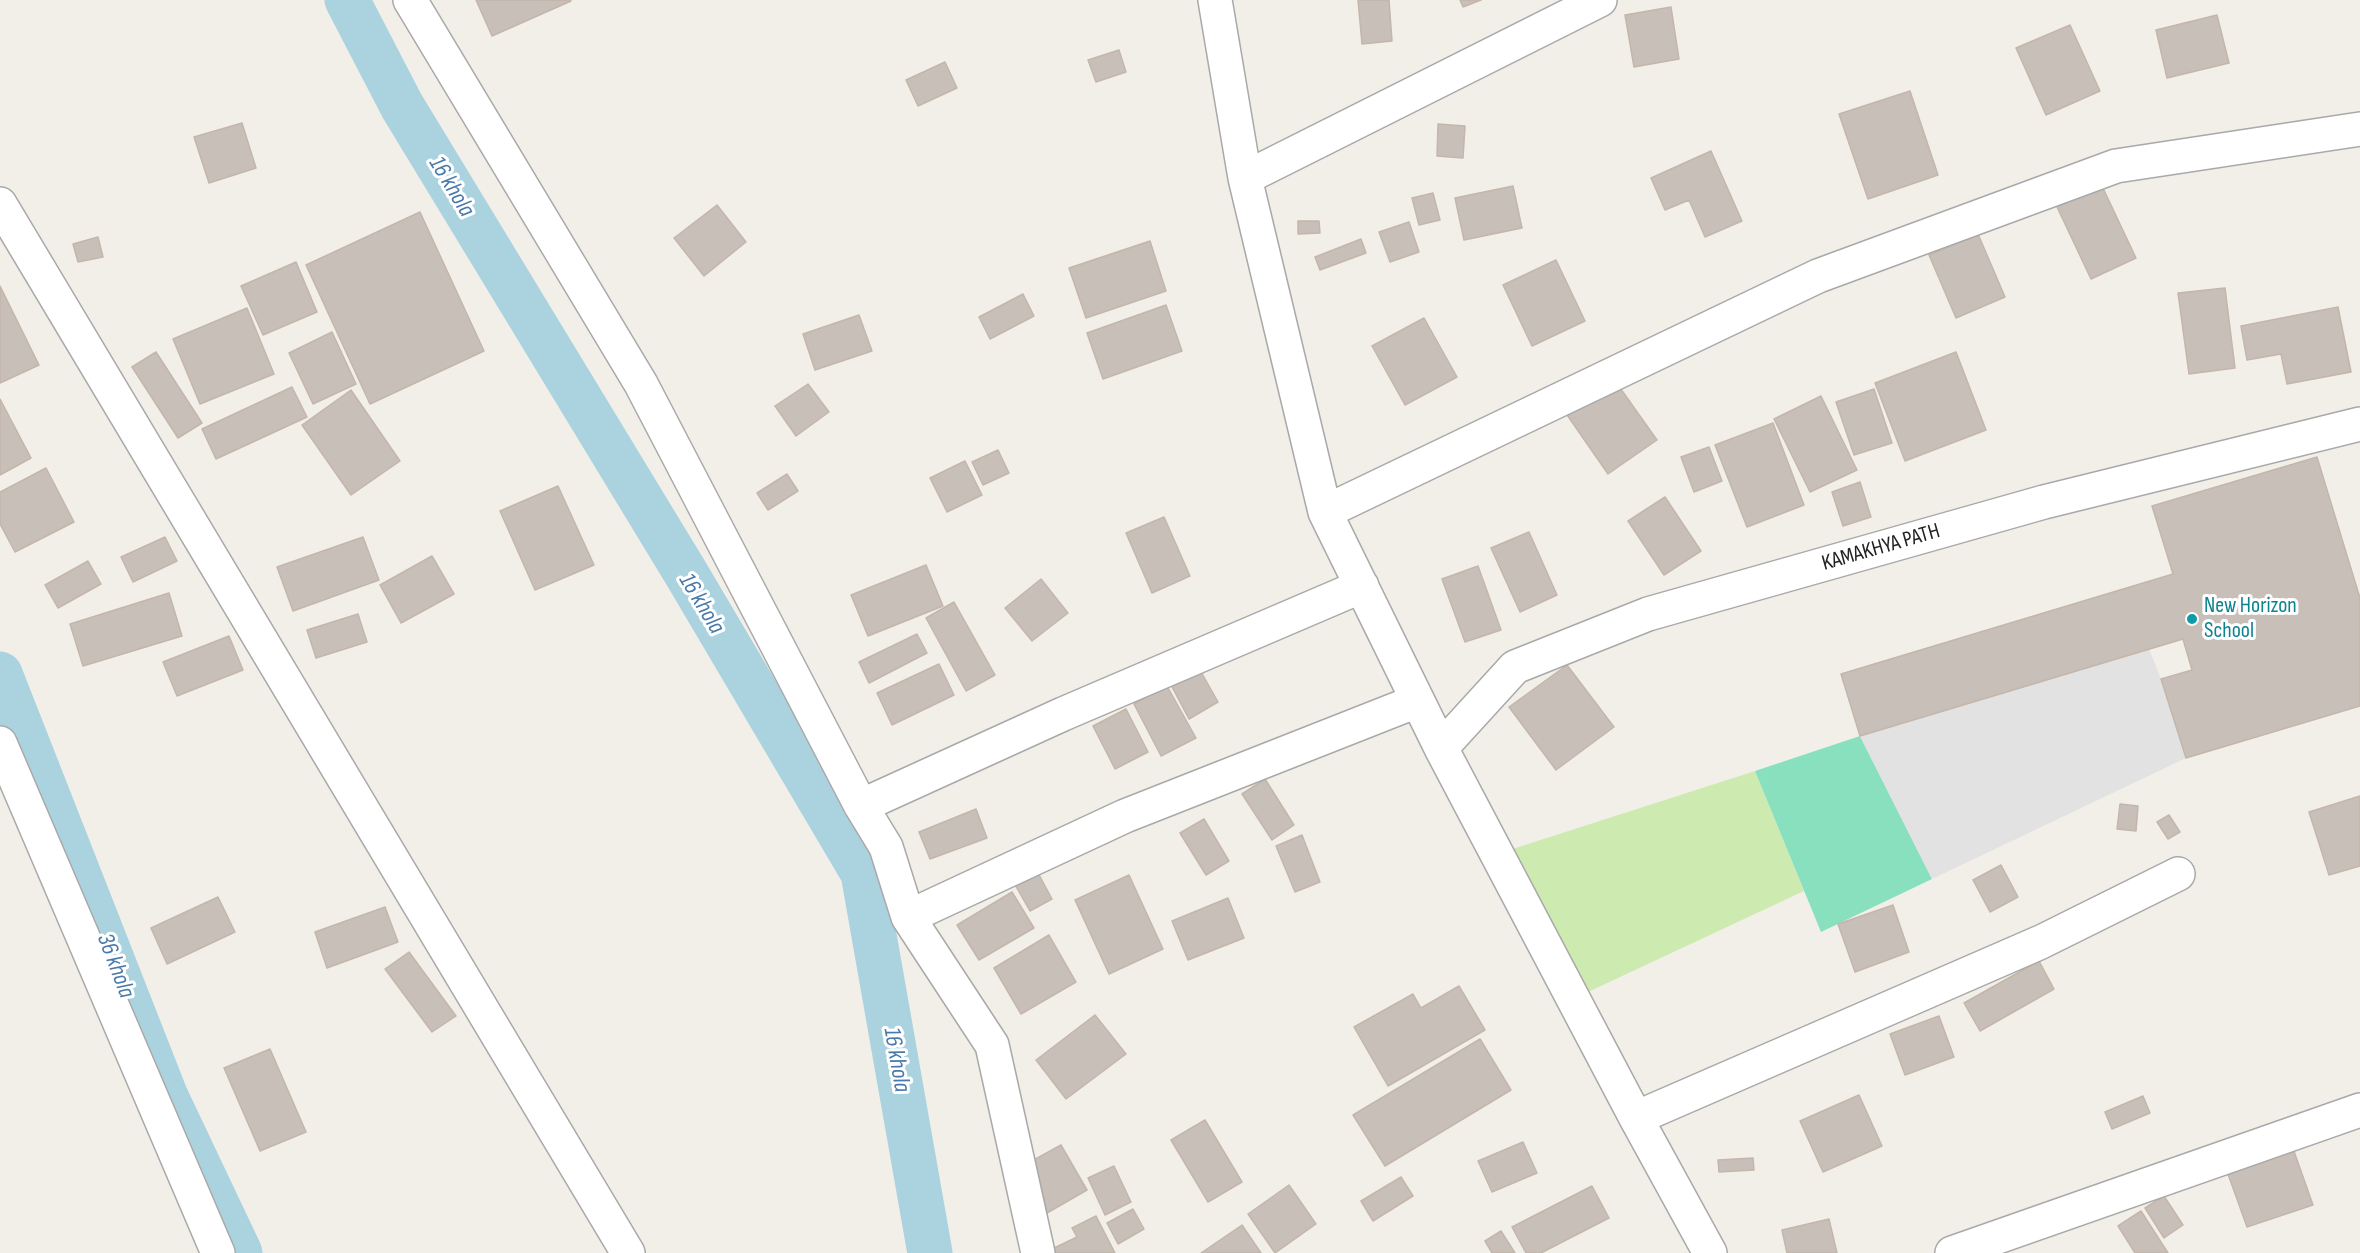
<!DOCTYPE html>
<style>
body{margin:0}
canvas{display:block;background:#f2efe9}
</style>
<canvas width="2360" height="1253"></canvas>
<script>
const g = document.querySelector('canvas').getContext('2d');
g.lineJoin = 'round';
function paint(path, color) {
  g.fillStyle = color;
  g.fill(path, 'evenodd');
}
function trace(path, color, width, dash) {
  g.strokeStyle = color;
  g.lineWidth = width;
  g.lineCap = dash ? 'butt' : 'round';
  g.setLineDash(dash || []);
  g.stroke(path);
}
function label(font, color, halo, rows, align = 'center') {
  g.font = font + ' "Sofia Sans Condensed",sans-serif';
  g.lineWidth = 6;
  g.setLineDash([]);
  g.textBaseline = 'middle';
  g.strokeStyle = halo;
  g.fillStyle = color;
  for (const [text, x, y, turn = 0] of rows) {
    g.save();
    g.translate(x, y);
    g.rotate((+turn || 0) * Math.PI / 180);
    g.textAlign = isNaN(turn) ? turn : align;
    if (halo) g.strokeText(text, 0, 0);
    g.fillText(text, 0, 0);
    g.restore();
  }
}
const grass = new Path2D(`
 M1755,771L1804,891L1573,999L1497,854Z`);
const pitch = new Path2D(`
 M1860,736L1932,879L1821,932L1755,771Z`);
const parking = new Path2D(`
 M2149,649L2161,679L2186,758L1932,879L1860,736Z`);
const canal = new Path2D(`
 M347,0L402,106L687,575L863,873L930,1253
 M0,674L166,1097L240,1253`);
const building = new Path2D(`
 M476,0H570L571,1L492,36Z
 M1358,0H1389L1392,41L1362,44Z
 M1460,0H1481L1463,7Z
 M1671,7L1679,59L1634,67L1625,15Z
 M2217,15L2229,63L2167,78L2156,30Z
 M2070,25L2100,91L2046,115L2016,48Z
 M1119,50L1126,72L1096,82L1088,60Z
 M945,62L957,88L918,106L906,80Z
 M1910,91L1938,175L1868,199L1839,114Z
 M242,123L256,168L209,183L194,137Z
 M1438,124L1465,126L1463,158L1437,156Z
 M1711,151L1742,221L1705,237L1689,200L1665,210L1651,178Z
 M1513,186L1522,228L1464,240L1455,198Z
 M2102,186L2136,258L2091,279L2057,207Z
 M1433,193L1440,220L1419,225L1412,198Z
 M717,205L746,242L704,276L674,238Z
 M420,212L484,351L370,404L306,265Z
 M1298,221H1319L1320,233L1298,234Z
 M1409,222L1419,252L1390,262L1379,232Z
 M1978,234L2005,297L1956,318L1929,255Z
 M98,237L103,257L78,262L73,244Z
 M1361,239L1366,253L1320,270L1315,257Z
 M1150,241L1166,291L1086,318L1069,268Z
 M1556,260L1585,321L1532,346L1503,285Z
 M296,262L317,312L263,335L241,286Z
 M0,286L39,365L0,383Z
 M2225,288L2235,368L2189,374L2178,293Z
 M1023,294L1034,316L990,339L979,317Z
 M1166,305L1182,351L1103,379L1087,333Z
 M2338,307L2351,372L2287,384L2281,354L2247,360L2241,326Z
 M247,308L274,374L200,404L173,339Z
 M859,315L872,351L815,370L803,334Z
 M1424,318L1457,377L1405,405L1372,346Z
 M332,332L356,384L313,404L289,353Z
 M156,352L202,423L178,438L132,367Z
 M1956,352L1986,430L1905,461L1875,383Z
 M1613,378L1657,440L1608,474L1565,412Z
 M808,384L829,412L796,436L775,406Z
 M292,387L307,417L216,459L202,429Z
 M1874,389L1892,443L1854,455L1836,402Z
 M351,390L400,461L351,495L302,425Z
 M1821,396L1857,470L1810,492L1774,419Z
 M0,399L31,458L0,475Z
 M1773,423L1804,505L1747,527L1715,445Z
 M1709,447L1722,481L1694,492L1681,457Z
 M998,450L1009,473L983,485L972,462Z
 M2317,457L2360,598V706L2186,758L2161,679L2192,670L2183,639L1860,736L1841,674L2173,574L2152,506Z
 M965,461L982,495L947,512L930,478Z
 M46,468L74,522L15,552L0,524V492Z
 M787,474L798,491L768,510L757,493Z
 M1860,482L1871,517L1843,526L1832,492Z
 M558,486L594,565L535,590L500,511Z
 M1665,497L1701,551L1664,575L1628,521Z
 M1164,517L1190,576L1152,593L1126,533Z
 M1529,532L1557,595L1520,612L1491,548Z
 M165,537L177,561L133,582L121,557Z
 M363,537L379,580L293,611L277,567Z
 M432,556L454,594L401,623L380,585Z
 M88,561L101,584L58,608L45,585Z
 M926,565L943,606L868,636L851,595Z
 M1478,566L1501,630L1465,642L1442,579Z
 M1041,579L1068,613L1032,641L1005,608Z
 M169,593L182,636L83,666L70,624Z
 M954,602L995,675L966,691L926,618Z
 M358,614L367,642L316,658L307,630Z
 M917,634L927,653L869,683L859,662Z
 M229,636L243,670L177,696L163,662Z
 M939,664L954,695L892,725L877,693Z
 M1567,665L1614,727L1556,770L1509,707Z
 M1200,670L1218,702L1189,719L1171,685Z
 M1167,686L1196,738L1161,756L1134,704Z
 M1126,709L1148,752L1115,769L1093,726Z
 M1265,779L1294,825L1272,840L1242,794Z
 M2360,796V866L2329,875L2309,812Z
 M2120,804L2138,806L2136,831L2117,829Z
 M976,809L987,838L930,859L919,832Z
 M2169,815L2180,832L2168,839L2157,822Z
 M1204,819L1229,861L1206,875L1180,833Z
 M1302,835L1320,882L1295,892L1276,846Z
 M2001,865L2018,897L1990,912L1973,880Z
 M1037,871L1052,899L1030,911L1014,883Z
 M1129,875L1163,949L1109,974L1075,900Z
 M1012,892L1034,928L979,960L957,925Z
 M218,897L235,932L167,964L151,928Z
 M1228,898L1244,938L1188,960L1172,921Z
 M1893,905L1909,952L1855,972L1838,924Z
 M385,907L398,942L327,968L315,932Z
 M1049,935L1076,982L1021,1014L994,968Z
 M409,952L456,1016L432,1032L385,969Z
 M2039,961L2054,989L1980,1031L1964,1003Z
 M1459,986L1485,1030L1388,1086L1354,1027L1413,994L1421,1008Z
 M1095,1015L1126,1054L1066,1099L1036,1060Z
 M1939,1016L1954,1057L1905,1075L1890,1034Z
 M1480,1039L1511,1090L1385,1166L1353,1115Z
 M270,1049L306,1132L260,1151L224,1068Z
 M1859,1095L1882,1146L1823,1172L1800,1121Z
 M2143,1096L2150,1113L2112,1129L2105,1112Z
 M1205,1120L1242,1182L1208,1202L1171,1140Z
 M2290,1140L2313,1205L2247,1227L2224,1163Z
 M1523,1142L1537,1173L1492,1192L1478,1161Z
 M1061,1145L1087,1190L1047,1213L1021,1167Z
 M1753,1158L1754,1170L1719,1172L1718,1160Z
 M1114,1166L1131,1202L1105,1215L1088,1178Z
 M1401,1177L1413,1196L1373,1221L1361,1201Z
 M1289,1185L1316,1224L1275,1253L1248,1214Z
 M1592,1186L1609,1218L1541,1253H1526L1512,1227Z
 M2164,1196L2183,1225L2164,1238L2145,1208Z
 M1133,1209L1144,1229L1118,1244L1107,1223Z
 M2141,1211L2168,1253H2135L2118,1226Z
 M1096,1216L1115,1253H1049L1048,1251L1077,1237L1072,1228Z
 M1829,1219L1837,1253H1787L1782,1230Z
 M1242,1225L1261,1253H1201Z
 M1501,1231L1515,1253H1492L1485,1241Z`);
const minor = new Path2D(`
 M410,0L641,384L861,806L886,847L908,917L992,1045L1038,1253
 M1215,0L1245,178L1325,512L1441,748L1636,1118L1710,1253
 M1245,178L1600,0
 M0,204L628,1253
 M1325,512L1818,276L2116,166L2360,129
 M0,743L218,1253
 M1441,748L1515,667L1648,614L2044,502L2360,424
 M861,806L1063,714L1362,586
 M908,917L1125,816L1417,701
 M1636,1118L2041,942L2178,874
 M1952,1253L2360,1110`);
const markers = [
 [2192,619,6,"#0f9aa8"]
];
const streetNames = [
 ["KAMAKHYA PATH",1881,548,-16]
];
const cultureNames = [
 ["New Horizon",2204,606],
 ["School",2204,631]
];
const waterNames = [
 ["16 khola",451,187,59],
 ["16 khola",701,604,59],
 ["36 khola",115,966,69],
 ["16 khola",896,1060,80]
];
paint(grass, '#cdebb0');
paint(pitch, '#88e0be');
paint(parking, '#e2e2e2');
trace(canal, '#aad3df', 45);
paint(building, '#c7bfb8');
trace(building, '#c4b6ab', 1.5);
trace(minor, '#a9a9a9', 36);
trace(minor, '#fff', 33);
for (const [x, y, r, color] of markers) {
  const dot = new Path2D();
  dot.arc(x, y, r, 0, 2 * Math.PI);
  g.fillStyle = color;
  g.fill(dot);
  trace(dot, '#fff', 2);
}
label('22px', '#222', '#fff', streetNames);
label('22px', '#0d838f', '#fff', cultureNames, 'left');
label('italic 24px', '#4a7aab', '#fff', waterNames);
</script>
